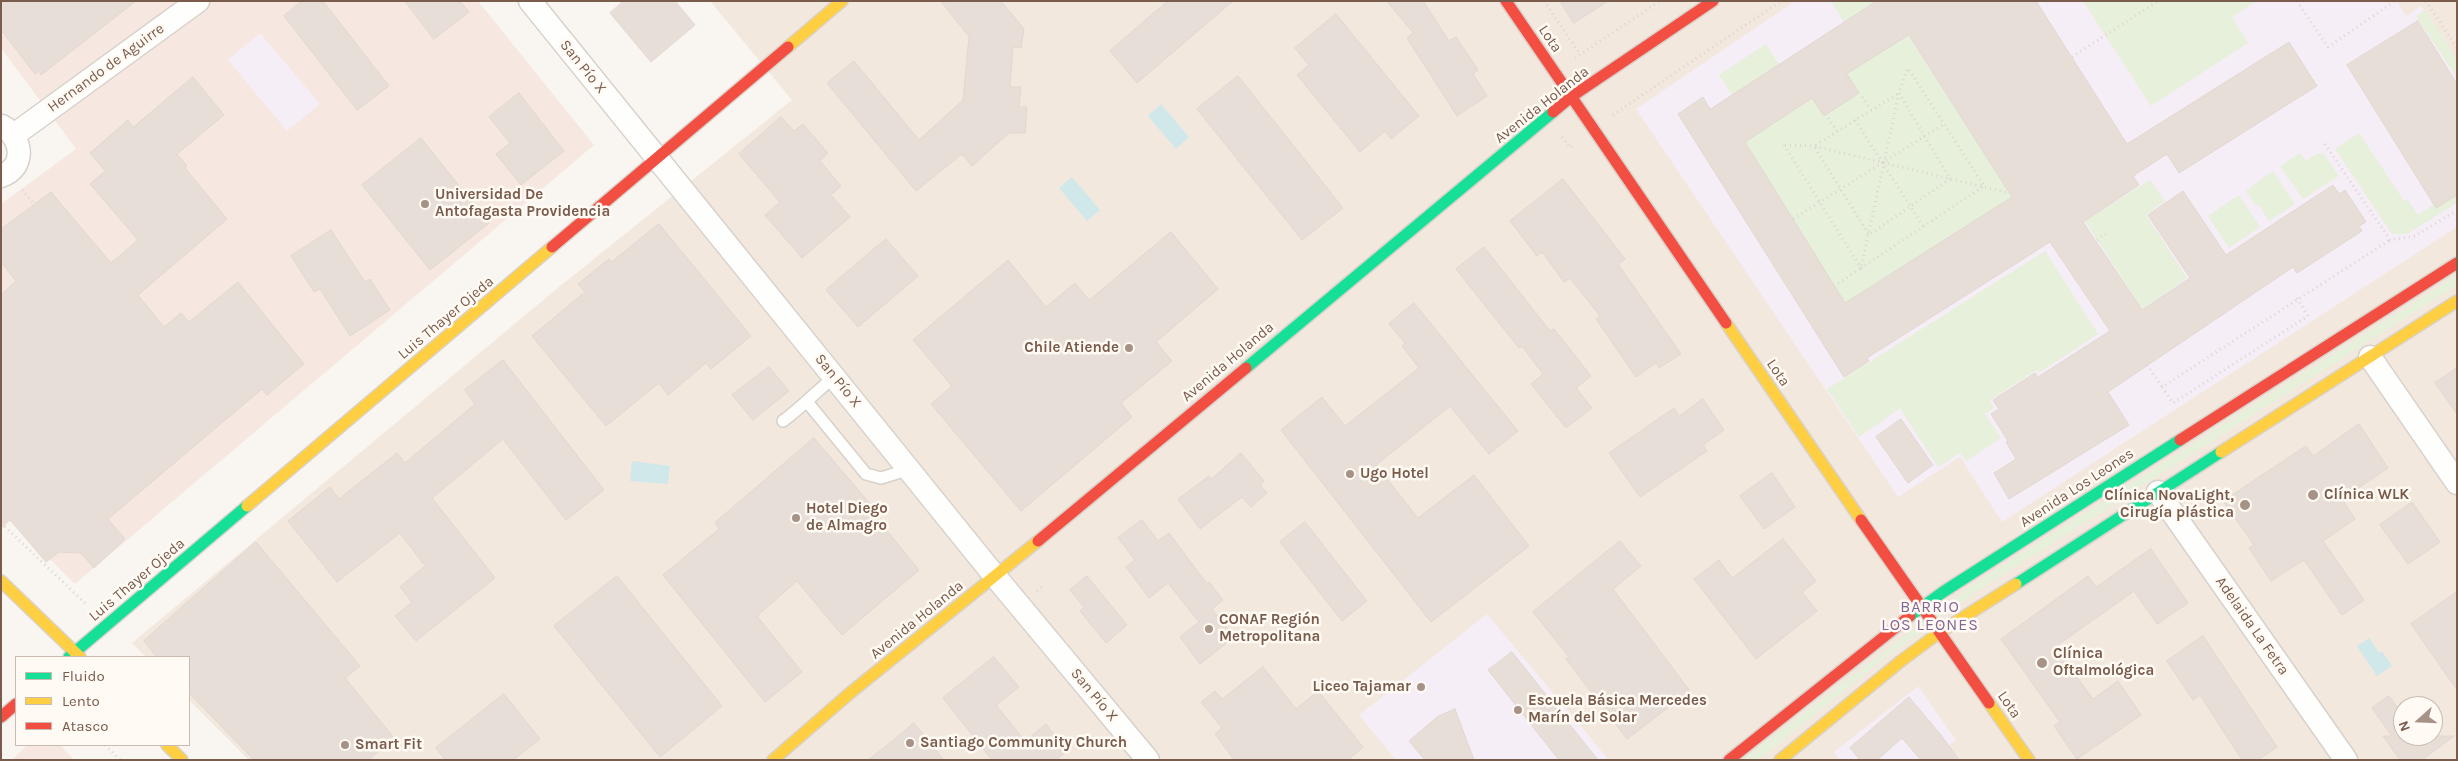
<!DOCTYPE html>
<meta charset="utf-8">
<style>
body{margin:0}
#map{position:relative;width:2458px;height:761px;overflow:hidden;background:#f9f5f0;font-family:Karla,sans-serif}
canvas{display:block}
.frame{position:absolute;inset:0;border:2px solid #7a5c4d;pointer-events:none}
.legend{position:absolute;left:15px;top:656px;width:175px;height:90px;box-sizing:border-box;background:#fffaf3;border:1px solid #cabbb1;margin:0;padding:6px 9px;list-style:none;font-size:15px;color:#7a5c4d}
.legend li{display:flex;align-items:center;gap:10px;height:25px}
.legend b{width:25px;border:1px solid #cabbb1}
.north{position:absolute;left:2393px;top:696px;width:50px;height:50px;box-sizing:border-box;background:#fffaf3;border:1px solid #cabbb1;border-radius:50%;rotate:250deg;font-size:14px;font-weight:700;line-height:20px;text-align:center;color:#7a5c4d}
.north::after{content:'';display:block;margin:auto;width:18px;height:22px;background:#a69286;clip-path:polygon(50% 0,100% 100%,50% 72%,0 100%)}
</style>
<div id="map">
<canvas width="2458" height="761"></canvas>
<div class="frame"></div>
<ul class="legend">
<li><b style="height:6px;background:#16e098"></b>Fluido</li>
<li><b style="height:6px;background:#ffcf43"></b>Lento</li>
<li><b style="height:6px;background:#f24e42"></b>Atasco</li>
</ul>
<div class="north">N</div>
</div>
<script>
const g = document.querySelector('canvas').getContext('2d');
g.lineJoin = 'round';
function paint(path, color) {
  g.fillStyle = color;
  g.fill(path, 'evenodd');
}
function trace(path, color, width, dash) {
  g.strokeStyle = color;
  g.lineWidth = width;
  g.lineCap = dash ? 'butt' : 'round';
  g.setLineDash(dash || []);
  g.stroke(path);
}
function label(font, color, halo, rows, align = 'center') {
  g.font = font + ' Karla,sans-serif';
  g.lineWidth = 5;
  g.setLineDash([]);
  g.textBaseline = 'middle';
  g.strokeStyle = halo;
  g.fillStyle = color;
  for (const [text, x, y, turn = 0] of rows) {
    g.save();
    g.translate(x, y);
    g.rotate((+turn || 0) * Math.PI / 180);
    g.textAlign = isNaN(turn) ? turn : align;
    if (halo) g.strokeText(text, 0, 0);
    g.fillText(text, 0, 0);
    g.restore();
  }
}
const residential = new Path2D(`
 M710,1H2457V760H249L189,700V657H146L132,643L559,287L792,100ZM2403,706H2433V736H2403Z`);
const commercial = new Path2D(`
 M1,1H478L594,145L75,584L1,511V204L76,149L1,48Z
 M27,745H60L74,760H12Z`);
const education = new Path2D(`
 M1795,1H2397L2406,16L2421,6L2457,59V227L2002,522L1960,457L1898,497L1636,109Z
 M260,33L320,104L287,131L228,60Z
 M1487,614L1609,760H1396L1359,715Z
 M1918,686L1956,740L1928,760H1840L1834,752Z`);
const green = new Path2D(`
 M1835,1H1877L1844,22L1832,3Z
 M2083,1H2256L2232,17L2248,43L2151,106Z
 M2425,10L2457,59V78L2416,16Z
 M1908,35L2012,197L1845,303L1745,142L1812,98L1824,116L1859,93L1847,74Z
 M1766,44L1779,64L1732,95L1719,75Z
 M2359,133L2404,201L2408,200L2418,215L2434,204L2457,195V203L2407,234H2392L2335,149Z
 M2300,153L2306,161L2318,153L2324,154L2339,176L2303,199L2280,166Z
 M2273,171L2295,204L2269,221L2258,204L2256,206L2246,191Z
 M2150,180L2165,201L2146,215L2187,278L2142,309L2085,221Z
 M2239,195L2260,227L2229,248L2208,216Z
 M2045,251L2098,334L2040,372L2037,370L1990,400L1994,408L1985,414L2001,438L1966,461L1960,453L1938,467L1900,408L1859,437L1827,389Z
 M2457,275V285L1979,590L1880,662L1758,760H1742L1972,585Z`);
const water = new Path2D(`
 M1161,104L1189,137L1176,149L1148,116Z
 M1072,177L1100,210L1087,221L1059,188Z
 M632,461L670,466L668,484L630,481Z
 M2369,638L2379,653L2382,651L2392,666L2377,676L2357,646Z`);
const building = new Path2D(`
 M1,1H136L41,75L39,71L35,74L1,30Z
 M302,1H323L389,86L357,110L284,16Z
 M405,1H460L469,12L434,39Z
 M624,1H675L695,25L651,62L610,13Z
 M941,1H1001L1024,29L1021,48L1013,47L1010,87H1021L1019,107H1027L1025,133H1009L972,166L962,154L916,191L827,83L854,61L919,140L963,100L969,37Z
 M1168,1H1233L1137,83L1110,51Z
 M1387,1H1423L1449,41L1456,37L1478,70L1473,74L1487,96L1457,116L1407,38L1413,33Z
 M1560,1H1608L1574,23Z
 M1877,1H2036L2127,144L2289,42L2317,86L2179,173L2167,154L2133,176L2139,185L2083,222L2142,310L2190,278L2148,215L2183,191L2226,255L2333,185L2339,194L2345,190L2366,222L2359,226L2362,231L2297,273L2293,267L2108,392L2129,425L2009,499L1994,473L2016,459L2006,442L2008,441L1991,414L1999,409L1993,400L2035,373L2038,377L2110,331L2050,242L1867,358L1869,361L1844,377L1678,114L1703,97L1710,109ZM1909,35L2012,197L1845,303L1745,142L1812,98L1824,116L1859,93L1847,74Z
 M1336,14L1419,116L1391,139L1385,131L1360,152L1297,75L1309,65L1295,48Z
 M2418,21L2457,84V195L2436,208L2347,65Z
 M1238,76L1343,208L1302,240L1197,109Z
 M193,77L224,115L177,154L187,166L185,168L227,219L138,295L164,327L181,313L189,322L238,282L304,364L267,395L262,389L108,519L125,539L94,568L81,553L59,552L46,562L10,520L1,528V295L16,281L1,262V229L51,192L111,263L138,240L90,184L105,171L90,153L128,120L133,127Z
 M519,93L564,151L521,185L496,154L510,143L489,117Z
 M781,117L794,131L803,124L828,153L820,161L841,186L831,195L850,217L802,258L765,215L780,202L739,154Z
 M421,138L489,223L430,270L362,185Z
 M1563,179L1625,259L1618,264L1681,354L1659,368L1656,363L1636,377L1596,319L1600,316L1570,278L1564,282L1542,252L1537,256L1510,221Z
 M659,224L751,336L711,369L706,363L668,395L659,383L606,426L532,336L585,292L578,284L609,259L611,262Z
 M331,230L365,282L370,279L390,310L350,336L320,289L314,292L291,256Z
 M1171,232L1218,289L1156,342L1172,361L1121,403L1132,417L1021,511L931,404L952,386L913,340L1008,260L1046,307L1075,283L1089,300Z
 M886,239L918,276L858,327L826,290Z
 M1484,247L1550,331L1554,329L1591,376L1576,388L1592,408L1566,428L1531,384L1543,374L1522,346L1519,348L1456,269Z
 M1414,303L1518,431L1489,454L1450,406L1376,465L1418,518L1474,475L1529,546L1431,622L1281,430L1322,397L1345,426L1419,368L1402,346L1405,343L1389,324Z
 M503,360L604,490L566,520L503,439L432,498L495,578L416,641L395,616L412,602L400,587L425,566L400,533L337,582L288,521L330,487L339,499L397,453L405,463L475,404L465,390Z
 M769,367L789,391L753,420L732,395Z
 M2457,368V414L2435,383Z
 M1703,399L1724,430L1703,445L1707,451L1640,497L1609,453L1674,408L1679,416Z
 M1901,419L1933,465L1908,483L1876,437Z
 M2359,424L2388,468L2342,499L2355,519L2323,541L2364,600L2342,615L2304,560L2271,581L2249,548L2254,545L2223,501L2306,446L2313,456Z
 M814,438L877,512L874,515L919,570L842,635L797,581L757,616L802,672L765,702L663,575L719,529L715,523Z
 M1241,453L1264,481L1260,485L1267,493L1251,507L1242,497L1200,529L1178,499L1209,476L1211,479Z
 M1772,473L1795,507L1764,529L1740,496Z
 M2412,502L2440,542L2408,564L2380,525Z
 M1142,520L1158,541L1169,533L1207,584L1209,582L1223,600L1212,609L1234,637L1200,664L1180,637L1199,622L1168,583L1149,598L1126,567L1135,560L1118,538Z
 M1305,522L1367,601L1342,621L1280,542Z
 M1783,539L1816,581L1802,592L1817,611L1756,659L1694,579L1719,560L1732,578Z
 M1620,541L1641,566L1613,589L1690,691L1627,739L1566,659L1569,657L1533,612Z
 M256,542L360,666L345,678L394,738L368,760H254L189,693V657H157L144,641Z
 M2151,549L2188,603L2157,624L2134,591L2055,647L2093,699L2118,681L2141,715L2077,759L2054,726L2060,722L2001,639L2088,576L2096,587Z
 M617,576L722,706L660,757L554,626Z
 M1087,576L1127,625L1106,643L1080,611L1084,607L1070,590Z
 M2457,592V690L2411,624Z
 M2203,636L2277,747L2258,760H2242L2200,695L2193,700L2167,661Z
 M1512,652L1598,760H1559L1488,670Z
 M994,657L1019,687L996,705L1025,741L1046,724L1067,751L1056,760H992L943,698Z
 M1263,667L1296,709L1318,691L1363,747L1348,760H1234L1215,734L1222,728L1201,702L1215,691L1222,699Z
 M504,694L540,739L513,760H445L436,748Z
 M2389,696L2403,715V736H2454L2422,760H2400L2383,736H2392L2372,708Z
 M1909,697L1941,735L1959,760H1921L1902,738L1877,760H1860L1850,748Z
 M1455,709L1474,760H1425L1409,741L1437,717Z
 M914,723L944,760H868L895,739Z`);
const path = new Path2D(`
 M1544,1L1580,54
 M2297,1L2328,47L2395,1
 M2426,1L2457,48
 M2072,57L2158,1
 M1575,58L1660,1
 M1899,93L1950,179L1869,235L1814,146Z
 M1862,97L1871,110
 M1613,115L1781,1
 M1828,118L1837,131
 M1855,120L1923,226
 M1562,137L1570,148L1574,144
 M2325,144L2390,240L2415,236L2457,210
 M1784,145L1861,268L1984,186L1908,68
 M1785,145L1814,146L2009,193
 M22,190L34,204
 M1793,219L1944,124
 M2097,240L2107,233
 M1834,286L1861,268L1899,93L1908,68
 M2297,298L2308,316L2173,403L2162,387L2390,240
 M2147,365L2162,387
 M1,523L86,604
 M1037,591L1044,585
 M105,745L120,760`);
const lane = new Path2D(`
 M808,403L866,474L881,478L910,469
 M783,421C802,407 817,391 834,377`);
const street = new Path2D(`
 M530,1L994,575L1148,760
 M14,135L198,1
 M1,176C26,168 23,137 2,126
 M2370,357L2457,483
 M2158,492L2346,760`);
const fast = new Path2D(`
 M1246,368L1553,112
 M2016,584L2221,452
 M1910,616L1943,592L2180,440
 M69,657L247,506`);
const slow = new Path2D(`
 M788,47L842,1
 M1726,323L1861,520
 M2221,452L2457,301
 M247,506L552,247
 M1,581L80,657
 M1989,703L2029,760
 M167,745L182,760
 M773,760L850,693L1038,541
 M1780,760L1901,661L1940,632L2016,584`);
const jam = new Path2D(`
 M1506,1L1726,323
 M1553,112L1571,97L1713,1
 M552,247L788,47
 M2180,440L2457,263
 M1861,520L1989,703
 M1038,541L1246,368
 M1,717L16,704
 M1729,760L1910,616`);
const markers = [
 [425,204,5,"#a69286"],
 [1129,348,5,"#a69286"],
 [1350,474,5,"#a69286"],
 [2313,495,6,"#a69286"],
 [2245,505,6,"#a69286"],
 [796,518,5,"#a69286"],
 [1209,629,5,"#a69286"],
 [2042,663,6,"#a69286"],
 [1421,687,5,"#a69286"],
 [1518,710,5,"#a69286"],
 [910,743,5,"#a69286"],
 [345,745,5,"#a69286"]
];
const streetNames = [
 ["Lota",1550,39,56],
 ["San Pío X",583,67,51],
 ["Hernando de Aguirre",106,68,-36],
 ["Avenida Holanda",1542,105,-38],
 ["Luis Thayer Ojeda",446,318,-40],
 ["Avenida Holanda",1228,362,-40],
 ["Lota",1778,373,56],
 ["San Pío X",838,381,51],
 ["Avenida Los Leones",2077,488,-33],
 ["Luis Thayer Ojeda",137,580,-40],
 ["Avenida Holanda",917,620,-39],
 ["Adelaida La Fetra",2252,626,55],
 ["San Pío X",1094,695,50],
 ["Lota",2009,705,55]
];
const poiNames = [
 ["Universidad De",435,195],
 ["Antofagasta Providencia",435,212],
 ["Chile Atiende",1119,348,"right"],
 ["Ugo Hotel",1360,474],
 ["Clínica WLK",2324,495],
 ["Clínica NovaLight,",2234,496,"right"],
 ["Cirugía plástica",2234,513,"right"],
 ["Hotel Diego",806,509],
 ["de Almagro",806,526],
 ["CONAF Región",1219,620],
 ["Metropolitana",1219,637],
 ["Clínica",2053,654],
 ["Oftalmológica",2053,671],
 ["Liceo Tajamar",1411,687,"right"],
 ["Escuela Básica Mercedes",1528,701],
 ["Marín del Solar",1528,718],
 ["Santiago Community Church",920,743],
 ["Smart Fit",355,745]
];
const neighbourhoodNames = [
 ["BARRIO",1930,607],
 ["LOS LEONES",1930,625]
];
paint(residential, '#f2e8de');
paint(commercial, '#f6e8e1');
paint(education, '#f6eef6');
paint(green, '#e7f0db');
paint(water, '#d0e8ea');
paint(building, '#e6ded7');
trace(building, '#e2d8d2', 1);
trace(lane, '#d7d1cb', 14);
trace(street, '#d7d1cb', 25);
trace(fast, '#d9d2cb', 14);
trace(slow, '#d9d2cb', 14);
trace(jam, '#d9d2cb', 14);
trace(path, '#dcd5d0', 3, [1, 4]);
trace(lane, '#fefefd', 11);
trace(street, '#fefefd', 22);
trace(fast, '#16e098', 11);
trace(slow, '#ffcf43', 11);
trace(jam, '#f24e42', 11);
for (const [x, y, r, color] of markers) {
  const dot = new Path2D();
  dot.arc(x, y, r, 0, 2 * Math.PI);
  g.fillStyle = color;
  g.fill(dot);
  trace(dot, '#fffaf3', 2);
}
label('15px', '#7a5c4d', '#fffaf3', streetNames);
label('bold 15px', '#7a5c4d', '#fffaf3', poiNames, 'left');
g.letterSpacing = '1px';
label('16px', '#846695', '#fffaf3', neighbourhoodNames);
g.letterSpacing = '0px';
</script>
